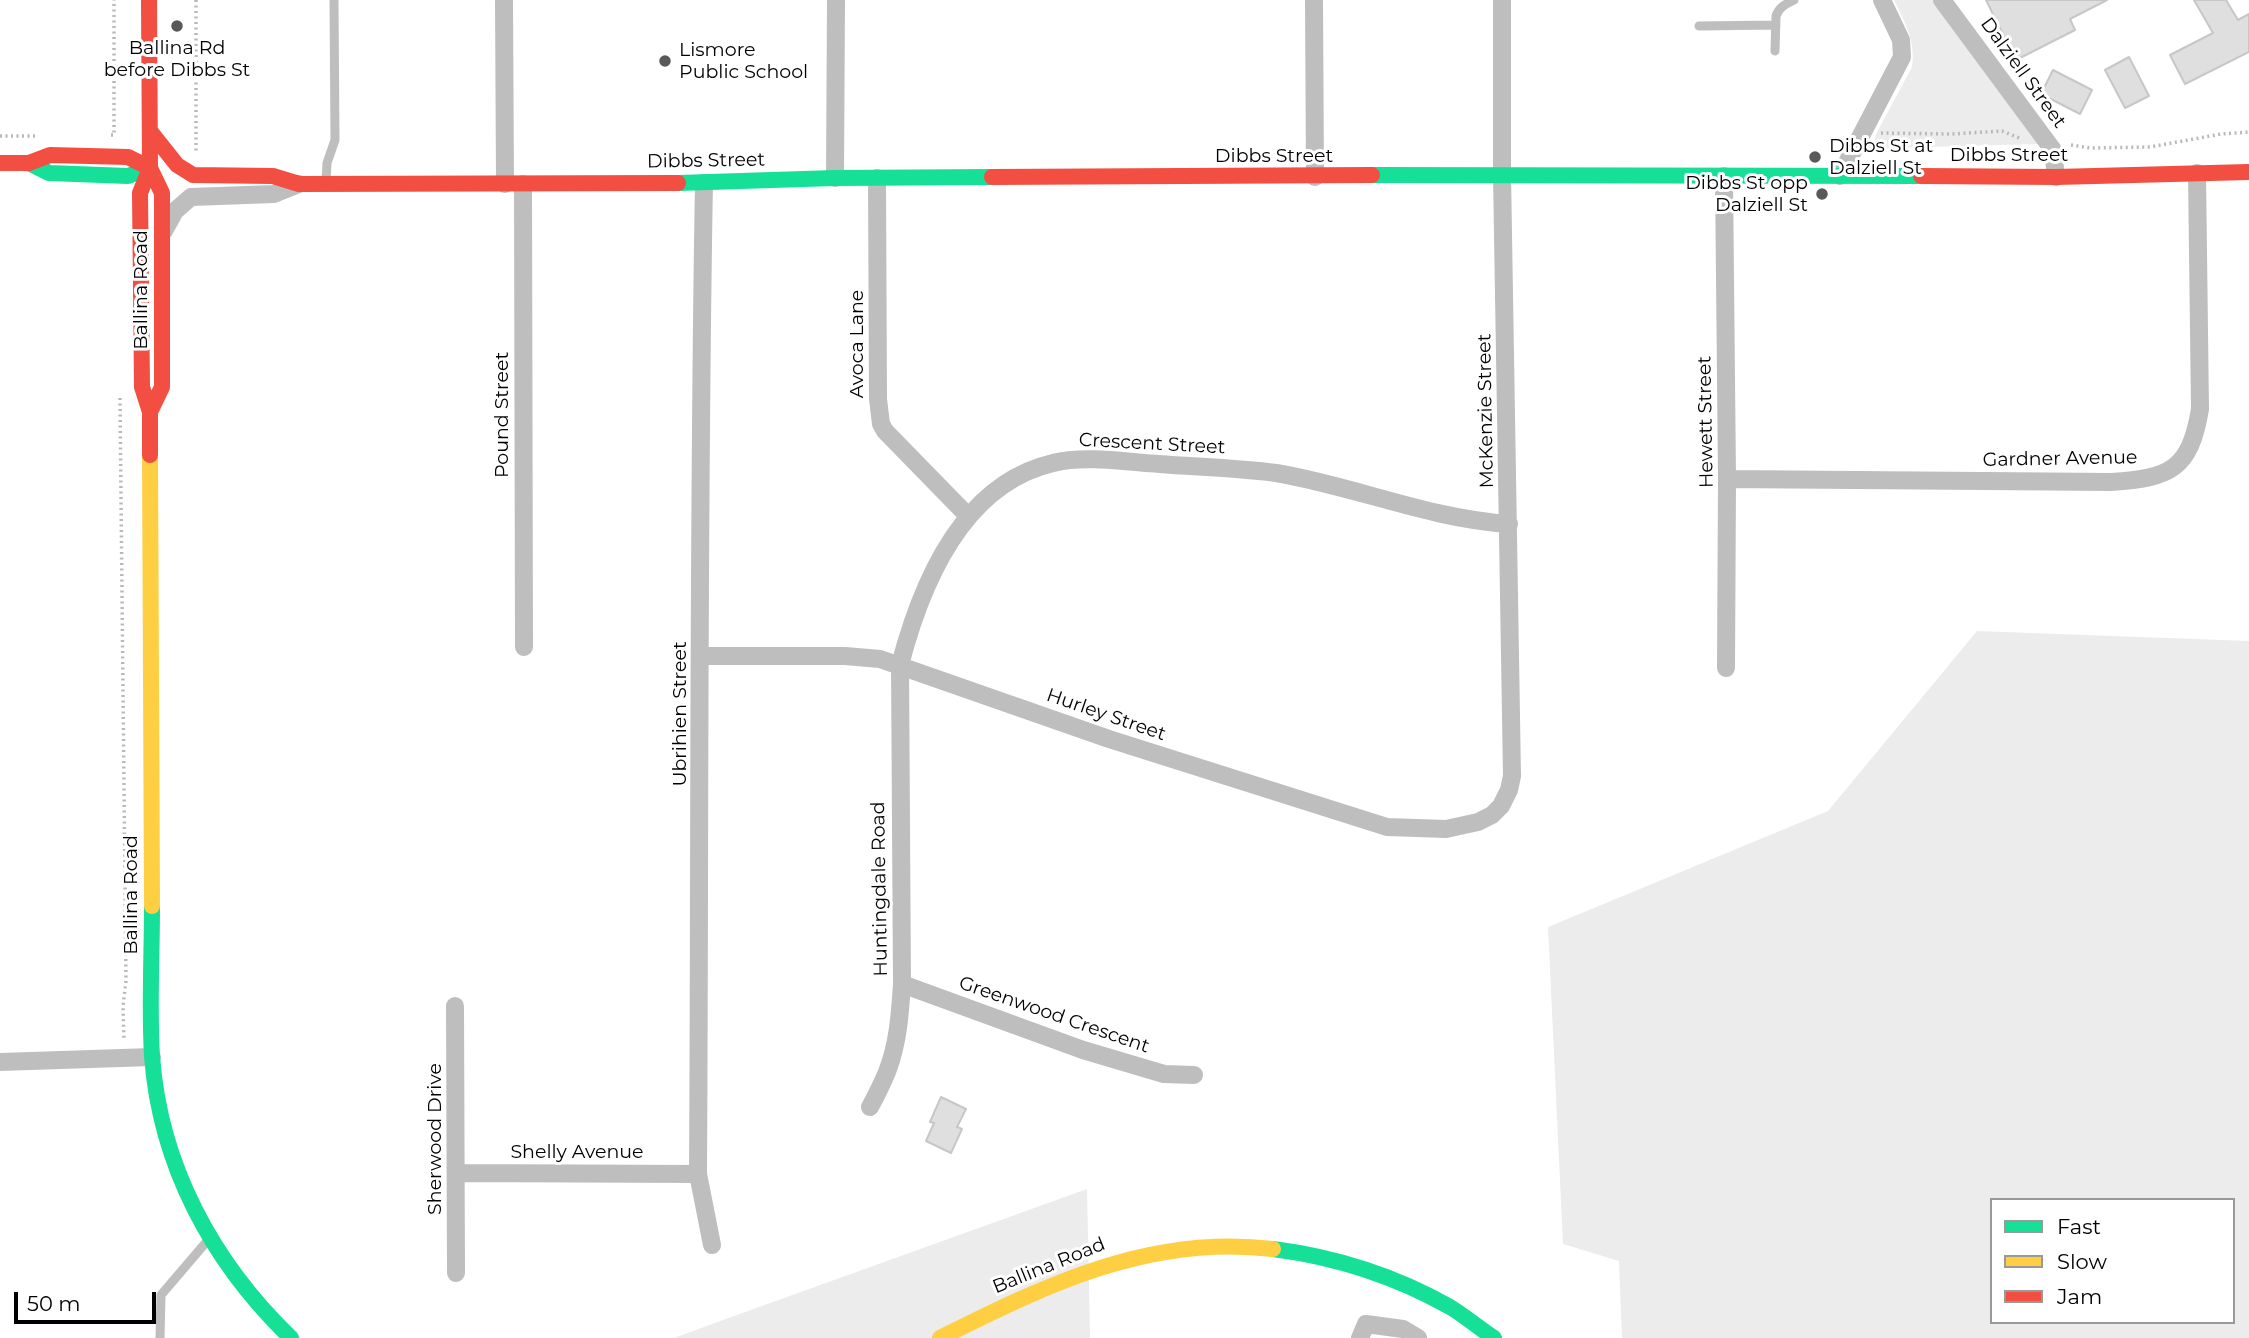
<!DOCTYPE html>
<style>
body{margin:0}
#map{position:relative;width:2249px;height:1338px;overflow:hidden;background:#fff;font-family:Montserrat,sans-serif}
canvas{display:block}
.legend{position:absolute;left:1990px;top:1198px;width:245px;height:126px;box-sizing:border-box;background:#fff;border:2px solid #999;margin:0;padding:9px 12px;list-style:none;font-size:21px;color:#000}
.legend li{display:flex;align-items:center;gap:14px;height:35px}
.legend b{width:35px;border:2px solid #999}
.scale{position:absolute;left:14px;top:1292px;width:142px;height:32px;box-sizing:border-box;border:4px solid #000;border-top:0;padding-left:9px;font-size:21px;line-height:24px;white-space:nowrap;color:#000;-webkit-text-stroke:5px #fff;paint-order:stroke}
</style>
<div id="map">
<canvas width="2249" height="1338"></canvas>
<ul class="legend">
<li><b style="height:9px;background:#16e098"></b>Fast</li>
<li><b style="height:9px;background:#ffcf43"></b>Slow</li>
<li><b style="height:9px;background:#f24e42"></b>Jam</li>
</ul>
<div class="scale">50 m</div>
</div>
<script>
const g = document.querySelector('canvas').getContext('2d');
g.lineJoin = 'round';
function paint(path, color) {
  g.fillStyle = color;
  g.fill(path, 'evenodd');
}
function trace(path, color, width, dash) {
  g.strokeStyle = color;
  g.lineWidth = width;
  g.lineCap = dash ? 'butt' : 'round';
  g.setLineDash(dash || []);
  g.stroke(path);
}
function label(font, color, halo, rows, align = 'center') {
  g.font = font + ' Montserrat,sans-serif';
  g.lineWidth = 6;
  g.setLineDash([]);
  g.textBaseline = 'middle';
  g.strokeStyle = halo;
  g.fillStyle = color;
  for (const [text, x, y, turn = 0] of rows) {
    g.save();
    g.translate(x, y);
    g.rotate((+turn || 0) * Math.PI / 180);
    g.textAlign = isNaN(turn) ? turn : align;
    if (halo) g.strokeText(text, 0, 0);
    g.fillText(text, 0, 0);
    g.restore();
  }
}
const green = new Path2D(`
 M1894,0H1933L2042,144L1887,148L1885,153L1878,152L1874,144L1876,134L1912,67C1916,42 1905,22 1894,0Z
 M1977,631L2249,641V1338H1622L1619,1261L1563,1244L1548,927L1828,811ZM1992,1200H2233V1322H1992Z
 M1087,1189L1090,1338H674L723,1320Z`);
const building = new Path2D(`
 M1986,0H2107L2070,19L2075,30L2016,60Z
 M2194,0H2226L2238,20L2249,14V52L2185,84L2170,55L2213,33Z
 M2129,57L2149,96L2125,108L2105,70Z
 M2053,70L2092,90L2080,114L2041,94Z
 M941,1097L966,1109L957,1127L962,1129L951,1153L926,1141L934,1123L930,1122Z`);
const path = new Path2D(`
 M196,0V152
 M1881,133L1952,134L2002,131L2022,139
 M111,135H114V0
 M0,136H36
 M2071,145L2091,148L2150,147L2221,134L2249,132
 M120,398L126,981L123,1006L124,1041`);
const lane = new Path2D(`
 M1699,26L1776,25
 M1775,51L1776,16C1779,7 1786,4 1794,0
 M326,182L327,163L335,140L334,0
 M160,1338L161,1295L208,1240`);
const street = new Path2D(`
 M504,0L505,184
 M1314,0L1315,177
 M1942,0L2053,150L2056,177
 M1724,176L1727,479L1726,668
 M1840,176L1902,57L1901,40L1882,0
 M835,178L836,0
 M877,178L878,399L881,424L885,431L968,516
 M704,183C698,513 700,843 698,1174L712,1245
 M523,184L524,647
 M164,231L175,211L191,197L274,194L299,184
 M1727,479L2111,482C2170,478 2190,470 2200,409L2197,173
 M701,656H845L880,659L1109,739L1387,827L1446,829L1478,822L1492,815L1501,806L1509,790L1512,776L1502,174V0
 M902,984L1083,1050L1164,1074L1194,1075
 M455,1006L456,1273
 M0,1062L152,1057
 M870,1107C876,1096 882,1084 887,1072C898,1044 900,1014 902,984L900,665C921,584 963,484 1053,463C1084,455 1127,462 1159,464C1198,467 1238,468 1276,473C1354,486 1430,519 1509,524
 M456,1173L698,1174
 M1360,1338L1366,1324L1403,1329L1418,1338`);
const fast = new Path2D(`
 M29,163L49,173L128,176L150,168
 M1372,175L1921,176
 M678,183L835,178L992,177
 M152,906C152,956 149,1007 152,1056C160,1166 213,1263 291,1338
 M1273,1249C1336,1257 1395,1276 1450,1307C1465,1316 1479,1328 1494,1338`);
const slow = new Path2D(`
 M150,455L152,906
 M940,1338C1046,1285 1150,1234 1273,1249`);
const jam = new Path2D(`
 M149,0L150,168L140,193L142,387L150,412V455
 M150,131L177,165L193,175L273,176L299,184L678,183
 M0,163H29L50,155L128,157L150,168
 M150,168L162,193V387L150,412
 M1921,176L2056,177L2249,172
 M992,177L1372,175`);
const markers = [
 [177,26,7,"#595959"],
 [665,61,7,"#595959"],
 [1815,157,7,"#595959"],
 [1822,194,7,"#595959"]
];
const poiNames = [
 ["Ballina Rd",177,48,"center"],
 ["before Dibbs St",177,70,"center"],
 ["Lismore",679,50],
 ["Public School",679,72],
 ["Dibbs St at",1829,146],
 ["Dalziell St",1829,168],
 ["Dibbs St opp",1808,183,"right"],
 ["Dalziell St",1808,205,"right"]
];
const streetNames = [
 ["Dalziell Street",2023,73,54],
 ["Dibbs Street",2009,155],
 ["Dibbs Street",1274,156],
 ["Dibbs Street",706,161,-1],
 ["Ballina Road",141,290,-90],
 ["Avoca Lane",857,344,-90],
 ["McKenzie Street",1486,411,-91],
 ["Pound Street",502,415,-90],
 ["Hewett Street",1706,422,-91],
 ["Crescent Street",1152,444,3],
 ["Gardner Avenue",2060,459,-1],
 ["Ubrihien Street",680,714,-90],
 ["Hurley Street",1106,715,19],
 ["Huntingdale Road",880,889,-91],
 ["Ballina Road",131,895,-90],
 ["Greenwood Crescent",1054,1015,19],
 ["Sherwood Drive",435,1139,-90],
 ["Shelly Avenue",577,1152],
 ["Ballina Road",1049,1266,-22]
];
paint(green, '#ececec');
paint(building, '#dfdfdf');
trace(building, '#c7c7c7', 2);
trace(path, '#b9b9b9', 3.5, [2, 3.5]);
trace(lane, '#bebebe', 9);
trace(street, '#bebebe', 18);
trace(fast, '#16e098', 16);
trace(slow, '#ffcf43', 16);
trace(jam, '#f24e42', 16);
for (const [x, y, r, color] of markers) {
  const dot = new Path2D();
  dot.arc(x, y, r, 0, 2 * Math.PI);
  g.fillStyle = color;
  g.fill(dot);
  trace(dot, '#fff', 2.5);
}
label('19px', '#000', '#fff', poiNames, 'left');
label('19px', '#000', '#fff', streetNames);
</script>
